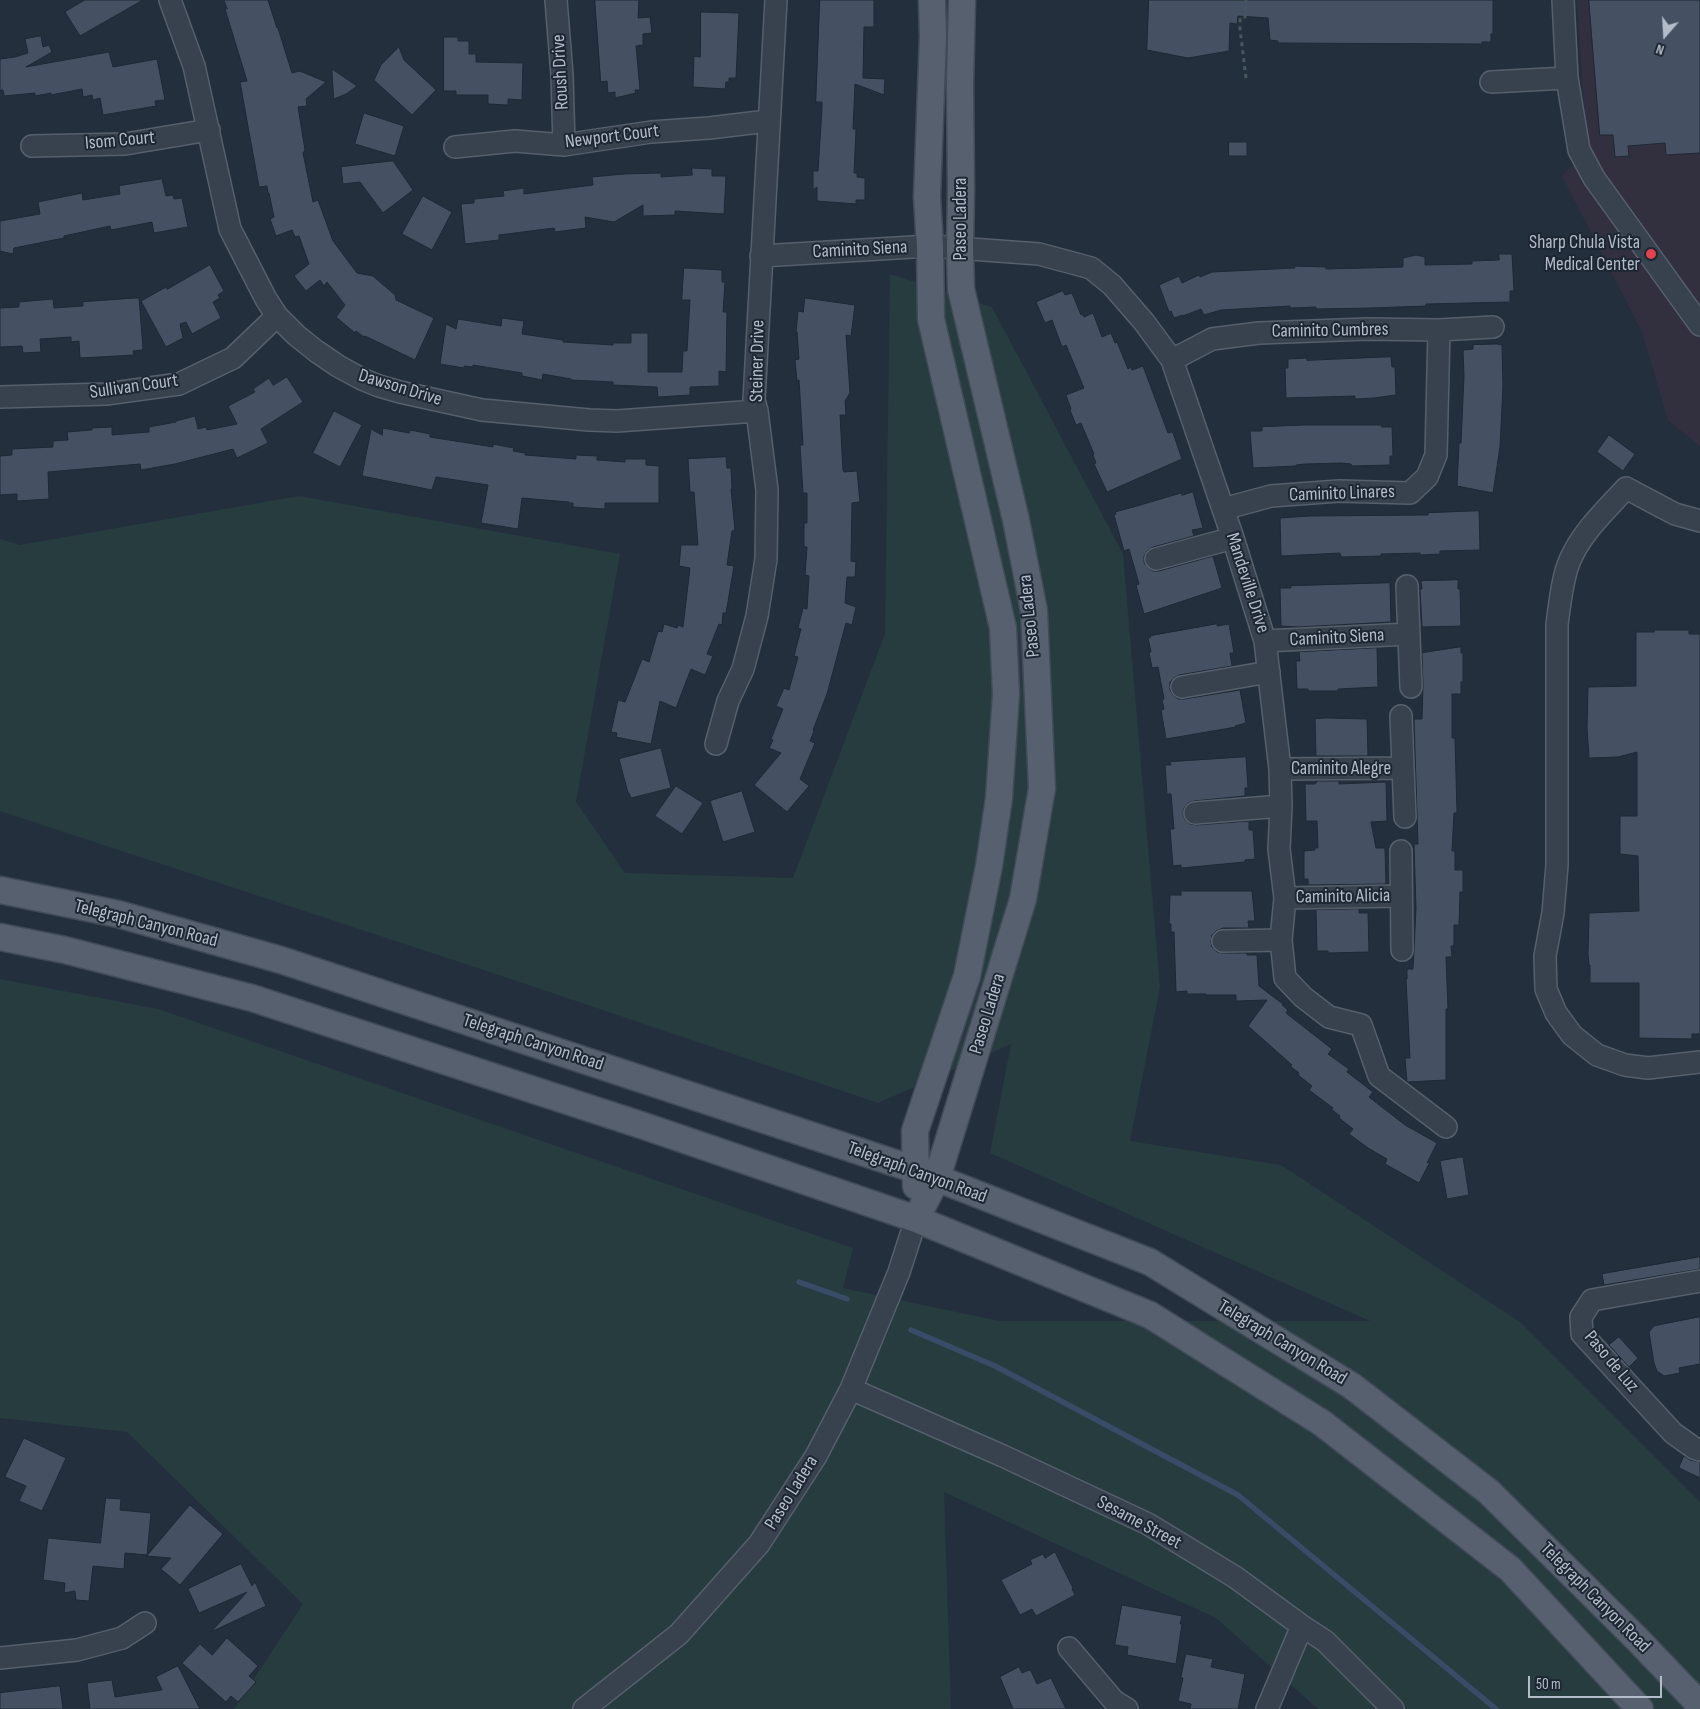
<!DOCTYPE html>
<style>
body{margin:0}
#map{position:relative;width:1700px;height:1709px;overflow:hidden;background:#242f3e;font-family:"Sofia Sans Condensed",sans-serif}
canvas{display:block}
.north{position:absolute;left:1640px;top:10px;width:50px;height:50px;-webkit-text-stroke:4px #1d2633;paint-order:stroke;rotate:199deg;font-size:14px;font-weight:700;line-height:20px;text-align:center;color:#b4bcc9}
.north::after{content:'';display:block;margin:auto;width:18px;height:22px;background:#b4bcc9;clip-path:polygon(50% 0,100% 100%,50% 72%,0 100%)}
.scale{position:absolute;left:1528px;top:1676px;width:134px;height:22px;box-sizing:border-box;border:2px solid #b4bcc9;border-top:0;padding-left:6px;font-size:15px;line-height:18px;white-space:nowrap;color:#b4bcc9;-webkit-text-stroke:4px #1d2633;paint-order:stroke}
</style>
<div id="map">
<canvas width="1700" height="1709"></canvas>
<div class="north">N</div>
<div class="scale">50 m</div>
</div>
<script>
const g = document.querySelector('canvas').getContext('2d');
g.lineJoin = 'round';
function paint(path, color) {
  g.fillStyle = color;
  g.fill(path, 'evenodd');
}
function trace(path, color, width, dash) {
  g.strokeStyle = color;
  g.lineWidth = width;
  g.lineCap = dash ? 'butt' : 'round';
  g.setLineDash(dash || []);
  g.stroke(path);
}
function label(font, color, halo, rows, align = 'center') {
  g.font = font + ' "Sofia Sans Condensed",sans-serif';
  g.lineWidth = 4;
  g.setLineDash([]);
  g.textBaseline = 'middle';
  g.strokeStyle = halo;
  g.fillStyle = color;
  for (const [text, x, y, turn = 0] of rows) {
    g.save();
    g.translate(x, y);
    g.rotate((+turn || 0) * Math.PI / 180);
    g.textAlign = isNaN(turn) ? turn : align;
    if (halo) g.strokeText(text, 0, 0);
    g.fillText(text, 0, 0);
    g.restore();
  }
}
const medical = new Path2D(`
 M1577,0H1700V446L1668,420L1642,332L1562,176L1587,150Z`);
const green = new Path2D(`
 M890,274L992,307L1123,554L1160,987L1130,1141L1281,1165L1520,1322L1700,1502V1709H1318L1216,1618L944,1492L951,1709H234L303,1604L127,1432L0,1418V979L158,1009L853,1248L843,1288L999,1321H1370L990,1153L1011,1044L878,1103L499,975L0,811V539L20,545L299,496L620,554L576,802L625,873L793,878L885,634Z`);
const stream = new Path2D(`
 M799,1282L847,1299
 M911,1330L995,1366L1238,1495L1496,1709`);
const building = new Path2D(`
 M85,0H143L80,36L65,12Z
 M224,0H268L277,28H278L292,73L300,71L326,82L306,99L307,106L298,107L305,150L303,153L313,202L318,200L333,241L357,273L373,276L395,295L396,300L434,318L415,360L365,336L364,337L356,331L355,333L336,317L345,305L327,282L324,286L320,280L306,291L294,276L309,264L299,236L295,237L292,230L276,236L270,219L274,217L269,193H268L267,186L259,187L240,82L247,81L225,9H227Z
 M595,0H639L638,18L650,17L652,33L643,34V45L636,46L640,90H635L636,93L615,98V92L608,93L607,81L601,82Z
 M820,0H874V27H864L863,78L885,79L884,95L855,84L853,129H856L854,173H857V177L865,178V200H856V204L817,201V187L813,190V171H818L822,108V102H816Z
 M1149,0H1493V34H1491V42H1482V44L1278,43V41L1270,40L1268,18L1238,16L1237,24L1230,23L1229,51L1188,58L1147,50Z
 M1589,0H1700V153L1666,155L1665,143L1628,146L1629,156L1615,157L1613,135H1600Z
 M701,12L739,13L736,78H729V82H726L725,89L693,87L694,56L700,57Z
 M41,36L43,47L49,45L52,52L26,67L109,52L113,67L157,59L165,100L155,101L156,106L103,115L100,98L93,100L92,95L83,97L82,89L51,95V93L35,96V93L4,96L3,90H0V59L15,57L28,53L25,39Z
 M444,37H458V41H469V54H476V62L523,63L522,100L508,99V105L488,104V95H456V91H444Z
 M399,47L404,60L436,90L412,115L374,80L381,65Z
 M332,69L357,86L346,94L334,99Z
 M364,113L404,126L395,156L355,144Z
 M1229,142H1247V156H1229Z
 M393,161L413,190L383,213L360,182L343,184L341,167Z
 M692,168L712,169V176H726L724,214L675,211V215L643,216V205L614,222L585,217L586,228L555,232L554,228L499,235V240L465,244L461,204L474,203V199L504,196L503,191L524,188V194L593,185L592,177L624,174L661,173V177L692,175Z
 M162,179L166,196L173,195L174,199L182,198L188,227L154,233L152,222L111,230L110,226L64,236V238L14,248L13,254L0,251V221L40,214L38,202L82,193L83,200L120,194L119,186Z
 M423,196L452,212L432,250L402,234Z
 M1499,254H1512L1514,291H1510V302L1426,304V306L1370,308L1316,309V307L1290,308V306L1221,310L1204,315L1201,309L1183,316V315L1174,318L1171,311L1169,312L1159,285L1179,276L1182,283L1199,275L1200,277L1212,272L1295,268L1294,266L1326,267V269L1403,267V258L1416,255L1425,257V265L1472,264V261L1499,260Z
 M210,265L224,291L218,295L220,298L213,302L221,318L192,334L186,322L180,324L183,338L166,347L141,301L166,287L167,289Z
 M684,268L722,270V282H725L723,312H727L726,372L719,371V386L690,387V395L658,397L657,387L613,385V382L571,380V379L543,374L542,380L522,376V373L473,365V367L464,366V368L440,364L446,324L456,329L458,319L501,326L502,318L524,321L522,334L563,340V342L613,345V343H631V333H648V372H682L683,351H687L690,300H682Z
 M1063,291L1065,295L1072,293L1081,315L1082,314L1084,317L1093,313L1102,337L1111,333L1115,343L1117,342L1128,369L1131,367L1132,370L1143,366L1168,433L1171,432L1173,433L1182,459L1107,492L1094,464L1096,463L1093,455L1094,454L1081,423L1076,425L1070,410L1071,409L1066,395L1084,388L1066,345L1062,347L1052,320L1045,323L1036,302Z
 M139,298L143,348L142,350L133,351L134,355L80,358L79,341L71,342V337L40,339L41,352L23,353L22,346L0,347V308L19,307V302L53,299L54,308L83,306V302Z
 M805,298L855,305L851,336L846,335L850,393L845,401L846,415H840L843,470L844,472L857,471L860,502L852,503L851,561L856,562L855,577H847L845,603L856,607L852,625L846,623L827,694L813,730L814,731L810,741L815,743L800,779L809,786L787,812L754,785L781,753L769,748L773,740L771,739L783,709L776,706L784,688L789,690L798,657L794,656L801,629L798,628L803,608L807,609L809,576L805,575L807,547H804V523H807V493H803L800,445H803L799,380L797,381L795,360L799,359L797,332H796L798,311L803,312Z
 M1497,344L1502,345L1503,386L1500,447L1493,493L1457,486L1459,443H1461L1464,376L1463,350L1473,349V345Z
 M1391,357L1392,367H1395L1396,395L1374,398L1355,399V396L1286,398L1285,368H1288V359L1307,358V360Z
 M287,377L303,402L261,429L268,443L237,458L233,449L175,464L141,470L140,464L48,472L49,499L17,501V494L0,495V456L12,455V449L53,447V441L68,440L67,432L92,430V428L112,427V435L149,432V427L176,422V421L195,416L198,429L206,427L207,430L237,424L228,406L255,392L253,389L269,378L273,385Z
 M334,411L362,425L340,467L313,453Z
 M1304,425H1381L1382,427H1392L1393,456H1390V465L1352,466L1351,464L1341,463L1305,464L1296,465V466L1253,468L1250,431H1262V427Z
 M383,428L409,433L410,430L430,434V437L493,447V444L514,448L513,451L525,453V455L576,459V455L597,456V460L625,462V459H646V465L659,466V503H605V509L573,507V503H569V502L522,498L518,529L481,523L488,485L436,477L432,490L362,476L371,429L382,435Z
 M1609,435L1635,454L1623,471L1597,452Z
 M726,457L727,468H731L732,489H731L735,530L732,531L727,565L734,566L726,613H723L722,625L719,624L707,654L713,656L705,675L691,669L676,708L660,701L651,744L616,737L617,733L611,732L618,700L625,702L642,659L649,662L658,631L662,632L664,624L677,628L678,625L683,627L690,568L679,566L681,545H698L694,492H690L688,459Z
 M1193,492L1203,528L1192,530L1194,536L1153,547L1148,550L1144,556V563L1148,568L1153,571H1159L1213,556L1222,588L1144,614L1136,585L1139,584L1129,549L1124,551L1114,515L1116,514L1115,512L1137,506L1181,493L1182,495Z
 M1479,511L1480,550L1440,551V554L1420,555V553L1381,554V556L1341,557L1340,553L1281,556L1280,518L1310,516L1428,515V513Z
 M1458,580V589H1460L1461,626L1422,627L1420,589H1422L1421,581Z
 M1390,583L1391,622L1298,627L1281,626L1280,588H1291V586Z
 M1217,624V626L1229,624L1234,653H1230L1232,666L1179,675L1174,678L1170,682V690L1173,695L1178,699H1184L1240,690L1246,723L1235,726L1236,727L1166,739L1161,710L1164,709L1162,700L1164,699L1158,667L1152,668L1149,652H1151L1148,638L1151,637L1150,636Z
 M1654,630H1689V634H1700V1034H1692V1039L1639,1038V983H1590V965H1589L1588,954L1589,913L1639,911L1638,856L1620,854V816H1637V752L1618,757L1589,758L1587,728L1588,687L1636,686V632H1654Z
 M1461,647V653H1463V682H1461V694H1452V738H1455L1457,813H1454L1452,851H1455V870H1463V892H1460L1459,925H1454V946H1451L1452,957H1446L1448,1009H1446V1080L1407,1082L1405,1058H1410L1406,979H1407V969H1413L1416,908L1414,844H1418L1414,719H1422L1423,686L1422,653Z
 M1377,648L1378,687L1338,689V691H1308V689H1297L1296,661H1300L1299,652Z
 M1326,718L1367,719L1368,756H1316L1315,719Z
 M661,748L671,788L631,798L629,793H628L619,759Z
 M1246,757L1248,788H1245V796L1194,801L1188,803L1184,808L1183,814L1185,820L1190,824L1196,825L1249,821V830H1253L1255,859L1245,860V862L1181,868V865L1173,866L1170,829H1174L1171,794H1167L1165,765H1171L1170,762Z
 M1317,781H1339V784L1386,782L1387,821L1371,822L1376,848H1385L1386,884L1308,885V879H1304V851L1315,850L1314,848H1318L1317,821H1306L1305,784H1315Z
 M676,786L703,803L682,834L655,816Z
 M742,791L755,832L723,842L710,801Z
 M1181,891H1252L1255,921H1248L1249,928H1223L1216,931L1212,935L1211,942L1212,947L1217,952L1223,953H1247V955H1257L1259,986L1283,1004L1282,1005L1288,1010L1286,1013L1332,1049L1328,1054L1349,1069L1347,1072L1373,1092L1369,1097L1405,1125L1437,1143L1427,1163L1430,1162L1419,1183L1385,1164L1387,1159L1368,1148L1349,1134L1353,1129L1339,1118L1340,1116L1331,1109L1333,1108L1309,1090L1312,1086L1298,1075L1299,1073L1290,1066L1292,1065L1248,1026L1267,1000L1236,1001V995H1206V994H1187V991L1176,992L1174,932H1171V924H1169L1170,895H1181Z
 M1359,909V913H1368L1369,952L1328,953V951H1317L1316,910Z
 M1463,1157L1469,1195L1447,1199L1440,1161Z
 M1700,1257V1269L1604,1285L1602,1274Z
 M1700,1317V1364L1679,1368L1680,1373L1664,1376L1657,1371L1654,1363L1649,1332L1654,1326Z
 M1619,1337L1638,1358L1629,1367L1609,1345Z
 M24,1438L66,1458L42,1511L19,1501L26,1486L5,1477Z
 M1684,1456L1690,1460L1700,1462V1478L1679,1468Z
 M106,1498L121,1499L120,1510L151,1513L147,1555L125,1553L124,1569L93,1566L89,1601L76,1600L75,1591L64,1593L65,1583L43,1580L48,1538L100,1543Z
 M190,1505L223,1534L180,1585L161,1569L171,1558L147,1556Z
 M1055,1552L1073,1588L1072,1589L1075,1595L1036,1616L1032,1609L1020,1615L1001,1580L1032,1564L1030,1560L1043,1554L1045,1558Z
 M241,1564L252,1586L255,1582L266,1606L211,1632L247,1592L199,1613L188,1589Z
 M1122,1605L1182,1616L1180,1624H1182L1176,1664L1127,1655L1128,1647L1115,1645Z
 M227,1638L258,1666L249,1676L256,1682L238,1702L231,1696L226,1702L182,1663L200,1644L212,1655Z
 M1186,1654L1213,1659L1211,1667L1245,1674L1238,1709H1190L1191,1704L1178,1701L1183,1678H1181Z
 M178,1666L200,1709H90L87,1683L112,1680L115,1697L162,1690L156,1677Z
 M1019,1667L1022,1673L1029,1670L1031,1671L1037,1684L1051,1678L1066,1709H1013L1000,1677Z
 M60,1686L63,1709H0V1693Z`);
const path = new Path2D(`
 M1246,78L1240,29V18L1245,17L1246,0`);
const minor = new Path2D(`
 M170,0L194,66L230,229L266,299L277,316L296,335L316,351L338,366L362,379L379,386L400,392L482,410L589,420L617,421L757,411
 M556,0L562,75L564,145
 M1563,0L1567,78L1579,150L1594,178L1700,325
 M1491,82L1567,78
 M32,146L125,144L209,130
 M455,147L515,141L564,145L651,132L709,128L768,121
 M761,256L930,246L1039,254L1091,268L1112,285L1144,322L1172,360L1233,538L1265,641L1280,769L1281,806L1279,849L1285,898L1281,940L1285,978L1303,997L1329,1017L1361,1025L1379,1076L1446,1127
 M1172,360L1212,339L1259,333L1367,329L1439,330L1493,327
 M0,397L106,394L179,384L233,358L277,316
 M1223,509L1271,496L1339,491L1410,493L1427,477L1436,455L1439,330
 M1700,521L1675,514L1626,488C1606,510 1582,532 1570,560C1562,578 1560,604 1557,624V865L1553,913L1545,956L1546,989L1556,1013L1572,1035L1597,1055L1625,1065L1648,1068L1700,1062
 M1156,559L1233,538
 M1407,586L1411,687
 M1265,641L1409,634
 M1182,687L1269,672
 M1401,716L1405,817
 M716,744L728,701L743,669L757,616L766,559L767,490L757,411L754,400L776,0
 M1280,769L1403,768
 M1195,813L1281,806
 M1401,851L1402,950
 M1285,898L1401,896
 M1223,941L1281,940
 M1700,1281L1592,1300L1581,1317L1582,1334L1673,1433L1694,1448L1700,1450
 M851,1389L1003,1456L1148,1524L1235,1577L1302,1626L1325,1641L1393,1709
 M1069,1648L1114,1701L1127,1709
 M0,1658L77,1650L122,1638L145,1623
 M584,1709L679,1634L759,1544L816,1456L851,1389L899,1272L916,1219
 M1267,1709L1302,1626`);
const major = new Path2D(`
 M0,890L118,914L281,960L916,1170L1150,1262L1352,1386L1489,1492L1638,1640L1700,1705
 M0,937L65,950L252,998L647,1127L916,1219L1150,1315L1322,1423L1510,1569L1640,1709
 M916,1186L915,1131L967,976L989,866L999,798L1006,694L1003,628L931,319L930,246L927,197L933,36L932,0
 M916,1219L937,1178L1023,899L1042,788L1034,611L1016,520L961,289L960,248L961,189L960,85L962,0`);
const markers = [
 [1651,254,6,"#e0444e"]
];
const streetNames = [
 ["Roush Drive",561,72,-93],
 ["Newport Court",612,137,-7],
 ["Isom Court",120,141,-5],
 ["Paseo Ladera",961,219,-90],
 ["Caminito Siena",860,250,-3],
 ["Caminito Cumbres",1330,331,-1],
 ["Steiner Drive",758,361,-89],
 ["Sullivan Court",134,387,-8],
 ["Dawson Drive",400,388,17],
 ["Caminito Linares",1342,494,-2],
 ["Mandeville Drive",1247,583,72],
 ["Paseo Ladera",1030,616,-96],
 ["Caminito Siena",1337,638,-3],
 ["Caminito Alegre",1341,769],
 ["Caminito Alicia",1343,897,-1],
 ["Telegraph Canyon Road",146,924,14],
 ["Paseo Ladera",988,1014,-73],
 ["Telegraph Canyon Road",533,1043,18],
 ["Telegraph Canyon Road",917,1173,20],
 ["Telegraph Canyon Road",1282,1343,31],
 ["Paso de Luz",1611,1362,50],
 ["Paseo Ladera",792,1493,-58],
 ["Sesame Street",1139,1523,28],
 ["Telegraph Canyon Road",1595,1598,45]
];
const poiNames = [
 ["Sharp Chula Vista",1640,243],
 ["Medical Center",1640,265]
];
paint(medical, '#32303f');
paint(green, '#263c3f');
trace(stream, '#394c67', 5.5);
paint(building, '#455162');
trace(building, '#1f2835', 1);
trace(minor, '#565f6c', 24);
trace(major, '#414a57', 29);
trace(path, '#44595c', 3, [4, 4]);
trace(minor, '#38414e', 21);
trace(major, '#56606e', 26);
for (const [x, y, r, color] of markers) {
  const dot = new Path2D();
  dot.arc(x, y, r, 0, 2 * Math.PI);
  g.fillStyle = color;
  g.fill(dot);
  trace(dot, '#1d2633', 2);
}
label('19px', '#b4bcc9', '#1d2633', streetNames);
label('19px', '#b4bcc9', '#1d2633', poiNames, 'right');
</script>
